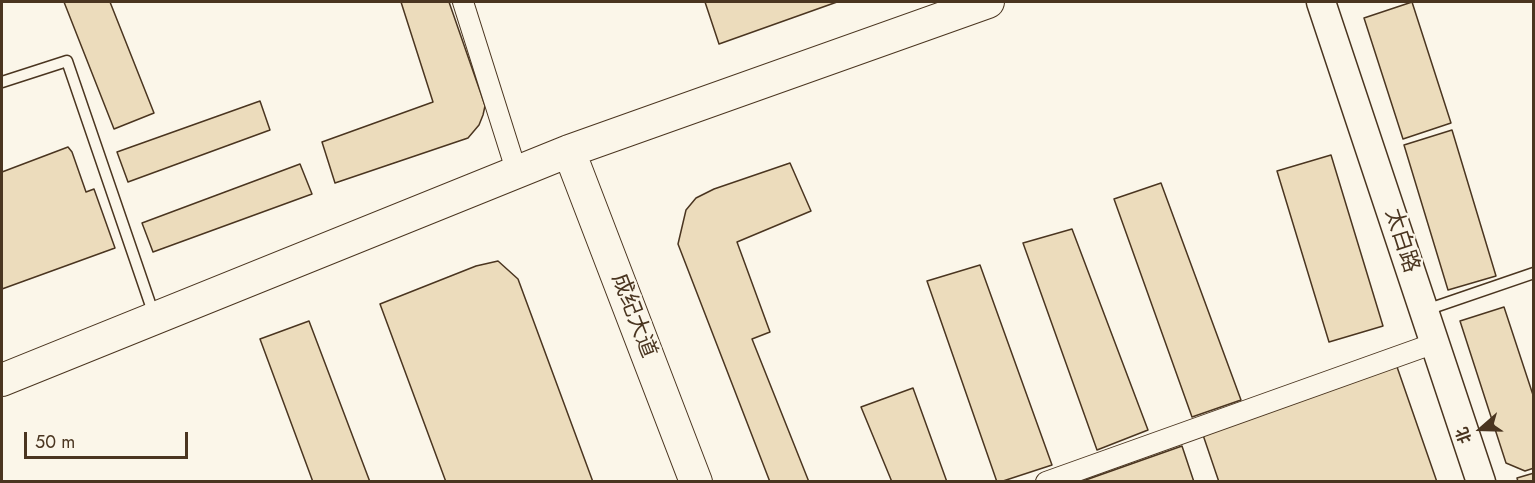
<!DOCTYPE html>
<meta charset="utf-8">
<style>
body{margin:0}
#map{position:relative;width:1535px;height:483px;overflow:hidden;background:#fbf6e9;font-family:Jost,"Noto Sans SC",sans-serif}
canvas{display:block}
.frame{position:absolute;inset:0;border:3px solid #4a3520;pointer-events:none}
.north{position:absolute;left:1451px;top:399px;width:60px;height:60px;-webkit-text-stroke:4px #fbf6e9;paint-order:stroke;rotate:250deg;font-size:16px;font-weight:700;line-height:24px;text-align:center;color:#4a3520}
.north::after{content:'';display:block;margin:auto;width:21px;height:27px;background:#4a3520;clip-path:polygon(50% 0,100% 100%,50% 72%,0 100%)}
.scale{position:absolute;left:24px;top:432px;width:164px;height:27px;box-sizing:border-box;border:3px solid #4a3520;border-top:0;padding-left:8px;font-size:18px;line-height:21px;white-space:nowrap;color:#4a3520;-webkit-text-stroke:4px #fbf6e9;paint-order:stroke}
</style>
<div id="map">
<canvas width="1535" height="483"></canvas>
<div class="frame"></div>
<div class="north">北</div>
<div class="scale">50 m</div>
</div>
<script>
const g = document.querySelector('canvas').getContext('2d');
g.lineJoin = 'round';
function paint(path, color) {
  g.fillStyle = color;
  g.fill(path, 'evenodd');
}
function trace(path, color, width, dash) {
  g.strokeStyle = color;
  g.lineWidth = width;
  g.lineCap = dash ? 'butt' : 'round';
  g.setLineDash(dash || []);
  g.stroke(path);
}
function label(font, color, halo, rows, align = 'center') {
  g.font = font + ' Jost,"Noto Sans SC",sans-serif';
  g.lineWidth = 4.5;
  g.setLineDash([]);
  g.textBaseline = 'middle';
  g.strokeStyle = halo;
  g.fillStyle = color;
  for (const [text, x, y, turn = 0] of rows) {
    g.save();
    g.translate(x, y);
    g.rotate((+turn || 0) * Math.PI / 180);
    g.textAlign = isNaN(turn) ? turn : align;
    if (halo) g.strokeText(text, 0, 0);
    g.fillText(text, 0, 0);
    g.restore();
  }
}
const building = new Path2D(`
 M64,2H110L154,113L114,129Z
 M401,2H449L481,94L485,106L483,115L479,125L468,138L335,183L322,142L433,102Z
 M705,2H837L719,44Z
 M1412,2L1451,123L1403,139L1364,18Z
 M260,101L270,130L128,182L117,152Z
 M1452,130L1496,276L1448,290L1404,145Z
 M68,147L72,152L86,192L94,189L115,248L2,289V172Z
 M1331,155L1383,326L1329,342L1277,171Z
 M790,163L811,211L737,242L770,332L752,339L809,482H770L678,244L686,210L696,198L714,189Z
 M300,164L312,194L153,252L142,223Z
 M1161,183L1241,400L1192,417L1114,199Z
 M1072,229L1148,430L1097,450L1023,243Z
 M498,261L518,279L593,482H446L380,304L476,266Z
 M980,265L1052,465L1000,482H997L927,281Z
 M1504,307L1534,398V468L1525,471L1506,463L1460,321Z
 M309,321L370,482H313L260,339Z
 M1396,364L1437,482H1219L1202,432Z
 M913,388L947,482H892L861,407Z
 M1182,446L1194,482H1080Z
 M1534,473V482H1518L1517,478Z`);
const lane = new Path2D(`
 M2,82L67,61L154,315
 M1426,310L1534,273`);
const street = new Path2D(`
 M463,2L517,173
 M1046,482L1435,343`);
const secondary = new Path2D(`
 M1321,2L1481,482`);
const primary = new Path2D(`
 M569,151L696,482
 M2,380L569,151L988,2`);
const streetNames = [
 ["太白路",1401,241,72],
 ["成纪大道",633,316,69]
];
paint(building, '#ecdcbc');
trace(building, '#4a3520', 1.5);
trace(lane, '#4a3520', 13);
trace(street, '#4a3520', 22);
trace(secondary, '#4a3520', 31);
trace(primary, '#4a3520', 34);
trace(lane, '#fbf6e9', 10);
trace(street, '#fbf6e9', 20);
trace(secondary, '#fbf6e9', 28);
trace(primary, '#fbf6e9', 32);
label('22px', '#4a3520', '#fbf6e9', streetNames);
</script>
